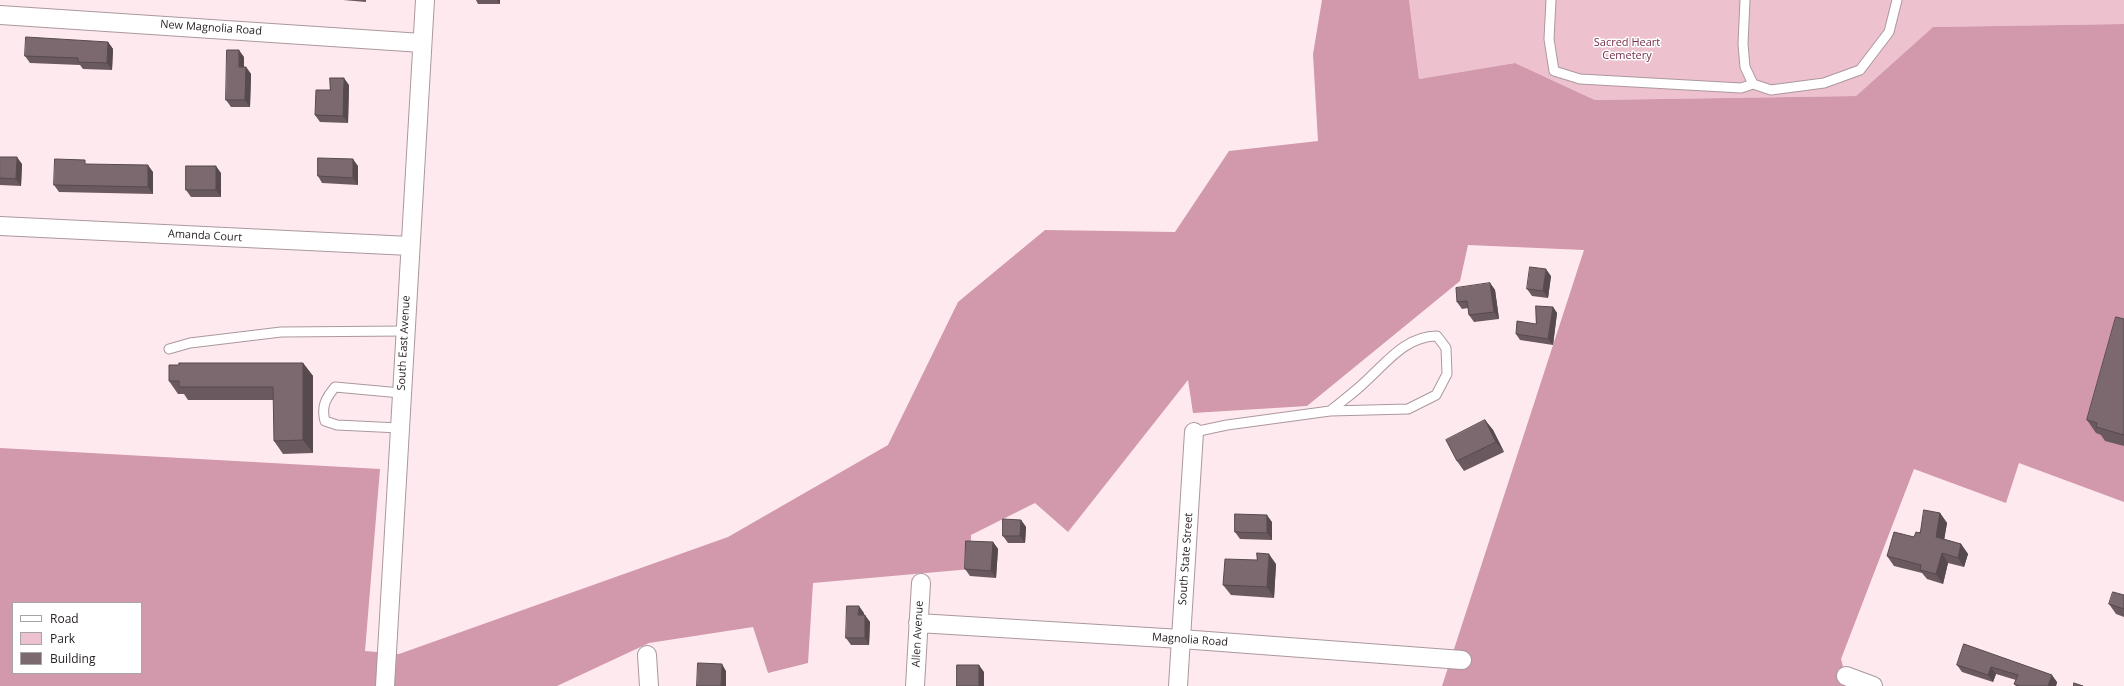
<!DOCTYPE html>
<style>
body{margin:0}
#map{position:relative;width:2124px;height:686px;overflow:hidden;background:#fee9ef;font-family:"Open Sans",sans-serif}
canvas{display:block}
.legend{position:absolute;left:12px;top:602px;width:130px;height:72px;box-sizing:border-box;background:#fff;border:1px solid #a8a5a6;margin:0;padding:5px 7px;list-style:none;font-size:12px;color:#251e20}
.legend li{display:flex;align-items:center;gap:8px;height:20px}
.legend b{width:20px;border:1px solid #a8a5a6}
</style>
<div id="map">
<canvas width="2124" height="686"></canvas>
<ul class="legend">
<li><b style="height:5px;background:#fff"></b>Road</li>
<li><b style="height:11px;background:#eec1cf"></b>Park</li>
<li><b style="height:11px;background:#7b696f"></b>Building</li>
</ul>
</div>
<script>
const g = document.querySelector('canvas').getContext('2d');
g.lineJoin = 'round';
function paint(path, color) {
  g.fillStyle = color;
  g.fill(path, 'evenodd');
}
function trace(path, color, width, dash) {
  g.strokeStyle = color;
  g.lineWidth = width;
  g.lineCap = dash ? 'butt' : 'round';
  g.setLineDash(dash || []);
  g.stroke(path);
}
function label(font, color, halo, rows, align = 'center') {
  g.font = font + ' "Open Sans",sans-serif';
  g.lineWidth = 3;
  g.setLineDash([]);
  g.textBaseline = 'middle';
  g.strokeStyle = halo;
  g.fillStyle = color;
  for (const [text, x, y, turn = 0] of rows) {
    g.save();
    g.translate(x, y);
    g.rotate((+turn || 0) * Math.PI / 180);
    g.textAlign = isNaN(turn) ? turn : align;
    if (halo) g.strokeText(text, 0, 0);
    g.fillText(text, 0, 0);
    g.restore();
  }
}
const green = new Path2D(`
 M1409,0H2124V24L1933,27L1856,96L1595,100L1515,63L1419,79Z`);
const forest = new Path2D(`
 M1322,0H1409L1419,79L1515,63L1595,100L1856,96L1933,27L2124,24V502L2019,463L2006,503L1914,469L1841,659L1848,686H1442L1584,250L1468,245L1460,281L1307,406L1193,413L1188,380L1068,532L1035,503L971,535V569L813,583L808,663L768,673L753,627L649,643L557,686H0V448L380,469L365,651L399,654L728,537L888,445L958,302L1045,230L1175,232L1229,151L1318,141L1313,54ZM13,603H141V673H13Z`);
const lane = new Path2D(`
 M1551,0L1549,39L1554,71L1580,79L1741,88L1753,84
 M1745,0L1743,44L1745,67L1753,84L1771,90L1824,83L1860,70L1889,32L1897,0
 M169,349L190,343L281,332L405,331
 M399,428L337,425L325,421C321,406 326,398 335,387L401,393
 M1194,432L1227,425L1330,411L1408,409L1436,395L1447,374L1446,348L1437,336C1406,336 1387,362 1366,381C1355,392 1342,401 1330,411`);
const street = new Path2D(`
 M0,15L422,43
 M0,226L410,246
 M918,623L1181,639L1462,660
 M647,655L649,686
 M1846,676L1873,686
 M385,686L425,0
 M915,686L921,583
 M1178,686L1194,432`);
const wall = new Path2D(`
 M343,0H366V2Z
 M476,0H500V4H478Z
 M108,42L113,49L112,70L83,69L80,65L30,63L25,56Z
 M244,57V67H246L251,74L250,107H231L226,100Z
 M349,85L348,123L320,122L315,115L330,90Z
 M0,157L22,164L21,186L0,185Z
 M87,164L153,172V194L59,192L54,185Z
 M358,166V185L322,183L318,176Z
 M221,173V197H191L186,190Z
 M1551,276L1548,298L1532,296L1527,289Z
 M1490,283L1495,290L1499,319L1474,322L1469,315L1468,308L1462,309L1457,302Z
 M1553,307L1557,313L1553,345L1520,340L1516,334L1536,324Z
 M2124,319V446L2105,441L2101,435L2096,433L2087,420Z
 M303,363L313,376V453L283,454L274,441V400H188L184,394H178L169,381L179,365Z
 M1485,420L1493,430L1504,452L1464,471L1457,461Z
 M1940,513L1947,523L1944,539L1961,544L1968,554L1964,567L1948,563L1943,584L1927,579L1922,573L1894,566L1887,556L1914,537Z
 M1021,520L1026,527L1025,543H1008L1003,536Z
 M1272,522V540L1240,539L1235,532Z
 M993,542L998,549L996,578L970,576L965,569Z
 M1276,564L1274,598L1231,595L1223,585Z
 M2124,595V617L2116,614L2109,604Z
 M864,613V615L870,622L869,645H851L846,638Z
 M1964,644L2057,682L2056,686H2016L2014,684L2016,680L1996,674L1993,682L1962,672L1957,665Z`);
const shadedWall = new Path2D(`
 M497,0H500V4Z
 M108,42L113,49L112,70L107,63Z
 M239,50L244,57V74L239,67Z
 M246,67L251,74L250,107L245,100Z
 M344,78L349,85L348,123L343,116Z
 M17,157L22,164L21,186L16,179Z
 M353,159L358,166V185L353,178Z
 M148,165L153,172V194L148,187Z
 M216,166L221,173V197L216,190Z
 M1546,269L1551,276L1548,298L1543,291Z
 M1490,283L1495,290L1499,319L1494,312Z
 M1553,307L1557,313L1553,345L1548,339Z
 M303,363L313,376V453L303,440Z
 M1485,420L1493,430L1504,452L1496,442Z
 M1940,513L1947,523L1943,547L1936,537Z
 M1267,515L1272,522V540L1267,533Z
 M1021,520L1026,527L1025,543L1020,536Z
 M993,542L998,549L996,578L991,571Z
 M1961,544L1968,554L1964,567L1958,558Z
 M1942,553L1948,563L1943,584L1936,574Z
 M1269,554L1276,564L1274,598L1267,587Z
 M859,606L864,613L863,622L858,615Z
 M865,615L870,622L869,645L865,638Z
 M722,664L726,671V686H721Z
 M979,665L984,672V686H979Z
 M1991,667L1996,674L1993,682L1988,675Z
 M2052,675L2057,682L2056,686H2048Z`);
const building = new Path2D(`
 M26,37L108,42L107,63L78,62V58L25,56Z
 M227,50H239V67H246L245,100H226Z
 M330,78H344L343,116L315,115L316,90H330Z
 M0,157H17L16,179L0,178Z
 M318,158L353,159V178L318,176Z
 M55,159L85,160V164L148,165V187L54,185Z
 M186,166H216V190H186Z
 M1530,267L1546,269L1543,291L1527,289Z
 M1490,283L1494,312L1469,315L1467,301L1457,302L1456,288Z
 M1536,306L1553,307L1548,339L1516,334L1517,321L1536,324Z
 M2116,317L2124,319V435L2096,427L2097,423L2087,420Z
 M179,363H303V440L274,441L273,387H179V381H169V365H179Z
 M1485,420L1496,442L1457,461L1446,440Z
 M1924,510L1940,513L1936,537L1961,544L1958,558L1942,553L1936,574L1920,570L1921,565L1887,556L1894,532L1914,537L1916,532L1920,533Z
 M1235,514L1267,515V533L1235,532Z
 M1003,519L1021,520L1020,536H1003Z
 M966,541L993,542L991,571L965,569Z
 M1257,553L1269,554L1267,587L1223,585L1225,559L1257,560Z
 M2113,592L2124,595V609L2109,604Z
 M847,606H859L858,615H865V638H846Z
 M1964,644L2052,675L2048,686H2019L2014,684L2018,675L1991,667L1988,675L1957,665Z
 M698,663L722,664L721,686H697Z
 M957,665H979V686H957Z
 M2074,683L2083,686H2074Z`);
const streetNames = [
 ["New Magnolia Road",211,28,4],
 ["Amanda Court",205,236,3],
 ["South East Avenue",404,343,-87],
 ["South State Street",1186,559,-86],
 ["Allen Avenue",918,634,-87],
 ["Magnolia Road",1190,640,4]
];
const parkNames = [
 ["Sacred Heart",1627,43],
 ["Cemetery",1627,56]
];
paint(green, '#eec1cf');
paint(forest, '#d298ab');
trace(lane, '#ab989e', 11);
trace(street, '#ab989e', 20);
trace(lane, '#fff', 9);
trace(street, '#fff', 18);
paint(wall, '#6a5a5f');
paint(shadedWall, '#564a4e');
paint(building, '#7b696f');
trace(building, '#564a4e', 1);
label('11px', '#251e20', '#fff', streetNames);
label('11px', '#742e4b', '#fff', parkNames);
</script>
